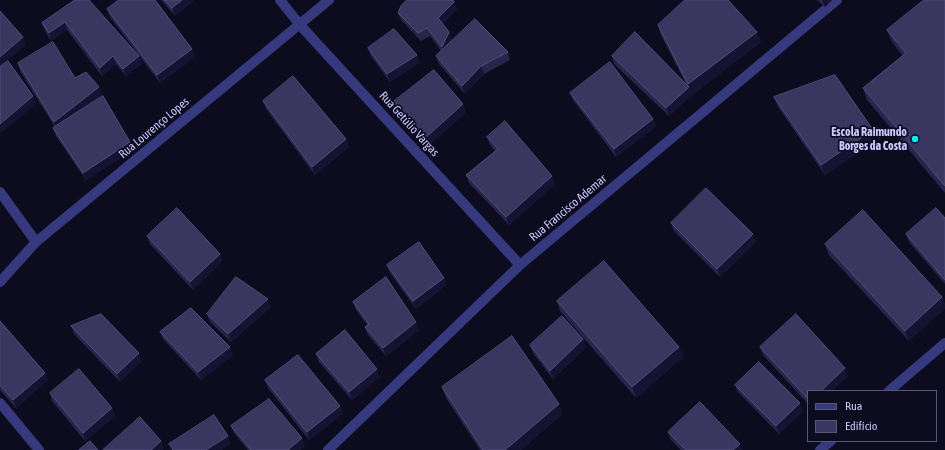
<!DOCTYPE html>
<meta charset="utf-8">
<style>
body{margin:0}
#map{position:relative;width:945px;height:450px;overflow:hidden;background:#0d0c1e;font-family:"Asap Condensed",sans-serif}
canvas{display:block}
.legend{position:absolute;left:807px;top:390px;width:130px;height:52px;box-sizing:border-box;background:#0d0c1e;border:1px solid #595778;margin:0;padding:5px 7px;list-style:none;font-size:12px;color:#cac8ff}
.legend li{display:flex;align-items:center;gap:8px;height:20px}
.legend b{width:20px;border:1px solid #595778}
</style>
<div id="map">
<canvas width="945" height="450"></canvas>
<ul class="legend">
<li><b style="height:5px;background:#36397d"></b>Rua</li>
<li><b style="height:11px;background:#3a3660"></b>Edifício</li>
</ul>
</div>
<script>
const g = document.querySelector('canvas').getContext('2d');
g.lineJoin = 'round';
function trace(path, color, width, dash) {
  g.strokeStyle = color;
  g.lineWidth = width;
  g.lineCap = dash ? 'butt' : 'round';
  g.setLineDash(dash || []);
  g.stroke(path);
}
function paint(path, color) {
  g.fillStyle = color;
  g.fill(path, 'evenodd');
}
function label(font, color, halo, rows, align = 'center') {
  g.font = font + ' "Asap Condensed",sans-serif';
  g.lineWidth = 3.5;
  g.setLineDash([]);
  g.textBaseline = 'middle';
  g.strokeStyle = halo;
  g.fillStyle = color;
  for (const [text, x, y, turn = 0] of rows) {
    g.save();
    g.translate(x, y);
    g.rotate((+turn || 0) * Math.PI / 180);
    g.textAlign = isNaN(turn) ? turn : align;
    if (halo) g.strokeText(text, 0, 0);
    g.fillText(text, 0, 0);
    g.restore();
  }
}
const minor = new Path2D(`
 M280,0L300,25L520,265
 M0,192L36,242
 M0,282L36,242L329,0
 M889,391L945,343
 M0,403L39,450
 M328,450L520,265L837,0
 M820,450L831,441`);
const wall = new Path2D(`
 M75,0L139,56L142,63L126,76L116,64L102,76L67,30L51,41L45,31L42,23Z
 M161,0H194L175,16Z
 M817,0H832L825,7Z
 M945,0V193L867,100L863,88L903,56L892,42L887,30Z
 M107,9L195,57L160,83L110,17Z
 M457,9L443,24L449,32L452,40L451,41L508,52L510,60L484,74L465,94L439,64L436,56L441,51L430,36L421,41L401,20L398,13Z
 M658,25L761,42L692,95L669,116L614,64L612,56L686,84L661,35Z
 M368,48L420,62L390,82L371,56Z
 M18,63L75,78L102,95L87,106L130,142L133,150L86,180L56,136L53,128L55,127L20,71Z
 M570,93L653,119L656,126L616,157L573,100Z
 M774,97L877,140L825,175L778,107Z
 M263,101L346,139L349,147L315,175L266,109Z
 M392,103L466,112L426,148L395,111Z
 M487,137L555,184L509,225L469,183L466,175L495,151L490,145Z
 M945,218V284L909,242L906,234Z
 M671,223L753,234L756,242L720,277L674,231Z
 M147,236L220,254L222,261L193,290L150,244Z
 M825,244L945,304V308L909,341L829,255Z
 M387,265L446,285L416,309L390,273Z
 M557,301L679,347L683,357L636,398L560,311Z
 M353,302L419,330L386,356L368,335L365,327L368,326L356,310Z
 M271,307L231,342L210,322L207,314Z
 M0,321L45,373L48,380L16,408L0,390Z
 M71,326L142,361L120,382L74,334Z
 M160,332L233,355L201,380L163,339Z
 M530,345L586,347L553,379L533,353Z
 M760,347L848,376L832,391H808V404L763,355Z
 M316,354L380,377L352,400L319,362Z
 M265,380L340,406L342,414L309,440L268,388Z
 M735,385L803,411L779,434L738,392Z
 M442,387L559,404L562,414L521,450H480L446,398Z
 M50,393L112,408L115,416L85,441L52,401Z
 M231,426L305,446L300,450H248L234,433Z
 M668,432L740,444L742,450H681L671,440Z`);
const shadedWall = new Path2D(`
 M182,0H194L175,16L172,8Z
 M822,0H832L825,7Z
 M454,2L457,9L441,26L438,18Z
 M65,22L67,30L51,41L49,33Z
 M449,32L452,40L444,55L442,47Z
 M757,32L761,42L692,95L669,116L666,108L689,87L688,84Z
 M23,37L26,45L0,67V57Z
 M192,49L195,57L160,83L157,75Z
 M417,55L420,62L390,82L387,74Z
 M113,56L116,64L102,76L100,68Z
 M139,56L142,63L126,76L123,69Z
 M481,66L484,74L465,94L462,86Z
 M99,87L102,95L57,129L54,122Z
 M33,96L36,104L0,134V124Z
 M463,104L466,112L426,148L423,140Z
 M653,119L656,126L616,157L614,149Z
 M873,130L877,140L825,175L821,165Z
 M346,139L349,147L315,175L312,167Z
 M130,142L133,150L86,180L83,173Z
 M552,176L555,184L509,225L506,217Z
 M753,234L756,242L720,277L717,269Z
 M220,254L222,261L193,290L190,282Z
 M444,278L446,285L416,309L413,301Z
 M942,297L945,304V308L909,341L905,331Z
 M268,299L271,307L231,342L228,334Z
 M416,322L419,330L386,356L383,348Z
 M583,339L586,347L553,379L550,371Z
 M230,347L233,355L201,380L198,372Z
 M679,347L683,357L636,398L632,387Z
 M139,353L142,361L120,382L117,374Z
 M845,368L848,376L832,391H821Z
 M377,369L380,377L352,400L349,392Z
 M45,373L48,380L16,408L13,400Z
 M800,403L803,411L779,434L776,426Z
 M559,404L562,414L521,450H505Z
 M340,406L342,414L309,440L307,432Z
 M112,408L115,416L85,441L83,433Z
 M228,436L231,444L222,450H206Z
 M302,438L305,446L300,450H288Z
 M161,441L164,448L163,450H151Z
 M740,444L742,450H733Z`);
const building = new Path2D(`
 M75,0H89L139,56L123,69L113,56L100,68L65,22L49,33L42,23Z
 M119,0H155L192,49L157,75L107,9Z
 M165,0H182L172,8Z
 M407,0H453L454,2L438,18L449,32L442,47L427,28L418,33L398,13L401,6Z
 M685,0H728L757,32L688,84L658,25Z
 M924,0H945V186L863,88L906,53L887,30Z
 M0,11L23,37L0,57Z
 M475,19L508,52L481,66L462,86L436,56Z
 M394,29L417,55L387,74L368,48Z
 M635,32L689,87L666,108L612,56Z
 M53,42L75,78L86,72L99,87L54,122L18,63Z
 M8,61L33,96L0,124V67Z
 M610,62L653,119L614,149L570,93Z
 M434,70L463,104L423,140L392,103Z
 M835,75L873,130L821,165L774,97Z
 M293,76L346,139L312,167L263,101Z
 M103,96L130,142L83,173L53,128Z
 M505,121L552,176L506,217L466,175L498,149L487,137Z
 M706,188L753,234L717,269L671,223Z
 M177,208L220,254L190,282L147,236Z
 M936,208L945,218V280L906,234Z
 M863,210L942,297L905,331L825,244Z
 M419,242L444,278L413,301L387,265Z
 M604,261L679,347L632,387L557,301Z
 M236,277L268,299L228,334L207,314Z
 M386,277L416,322L383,348L365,327L369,324L353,302Z
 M191,308L230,347L198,372L160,332Z
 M101,314L139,353L117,374L71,326Z
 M796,314L845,368L821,391H808V399L760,347Z
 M562,316L583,339L550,371L530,345Z
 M0,321L45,373L13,400L0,385Z
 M345,330L377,369L349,392L316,354Z
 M512,336L559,404L505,450H483L442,387Z
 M298,355L340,406L307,432L265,380Z
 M759,362L800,403L776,426L735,385Z
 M79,369L112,408L83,433L50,393Z
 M269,399L302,438L288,450H251L231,426Z
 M700,402L740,444L733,450H686L668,432Z
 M214,415L228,436L206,450H173L169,444Z
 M140,417L161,441L151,450H103Z
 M90,441L98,450H79Z`);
const markers = [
 [915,139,4,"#00f0f3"]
];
const streetNames = [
 ["Rua Getúlio Vargas",409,124,48],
 ["Rua Lourenço Lopes",154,128,-40],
 ["Rua Francisco Ademar",568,208,-40]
];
const poiNames = [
 ["Escola Raimundo",907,132],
 ["Borges da Costa",907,146]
];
trace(minor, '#36397d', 10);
paint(wall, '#28244c');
paint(shadedWall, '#161332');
paint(building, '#3a3660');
trace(building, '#504d79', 1);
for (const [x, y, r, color] of markers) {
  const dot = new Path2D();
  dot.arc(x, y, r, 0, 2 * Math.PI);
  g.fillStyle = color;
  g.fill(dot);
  trace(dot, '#0d0c1e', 1.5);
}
label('12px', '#cac8ff', '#0d0c1e', streetNames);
label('bold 12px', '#cac8ff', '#0d0c1e', poiNames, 'right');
</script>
